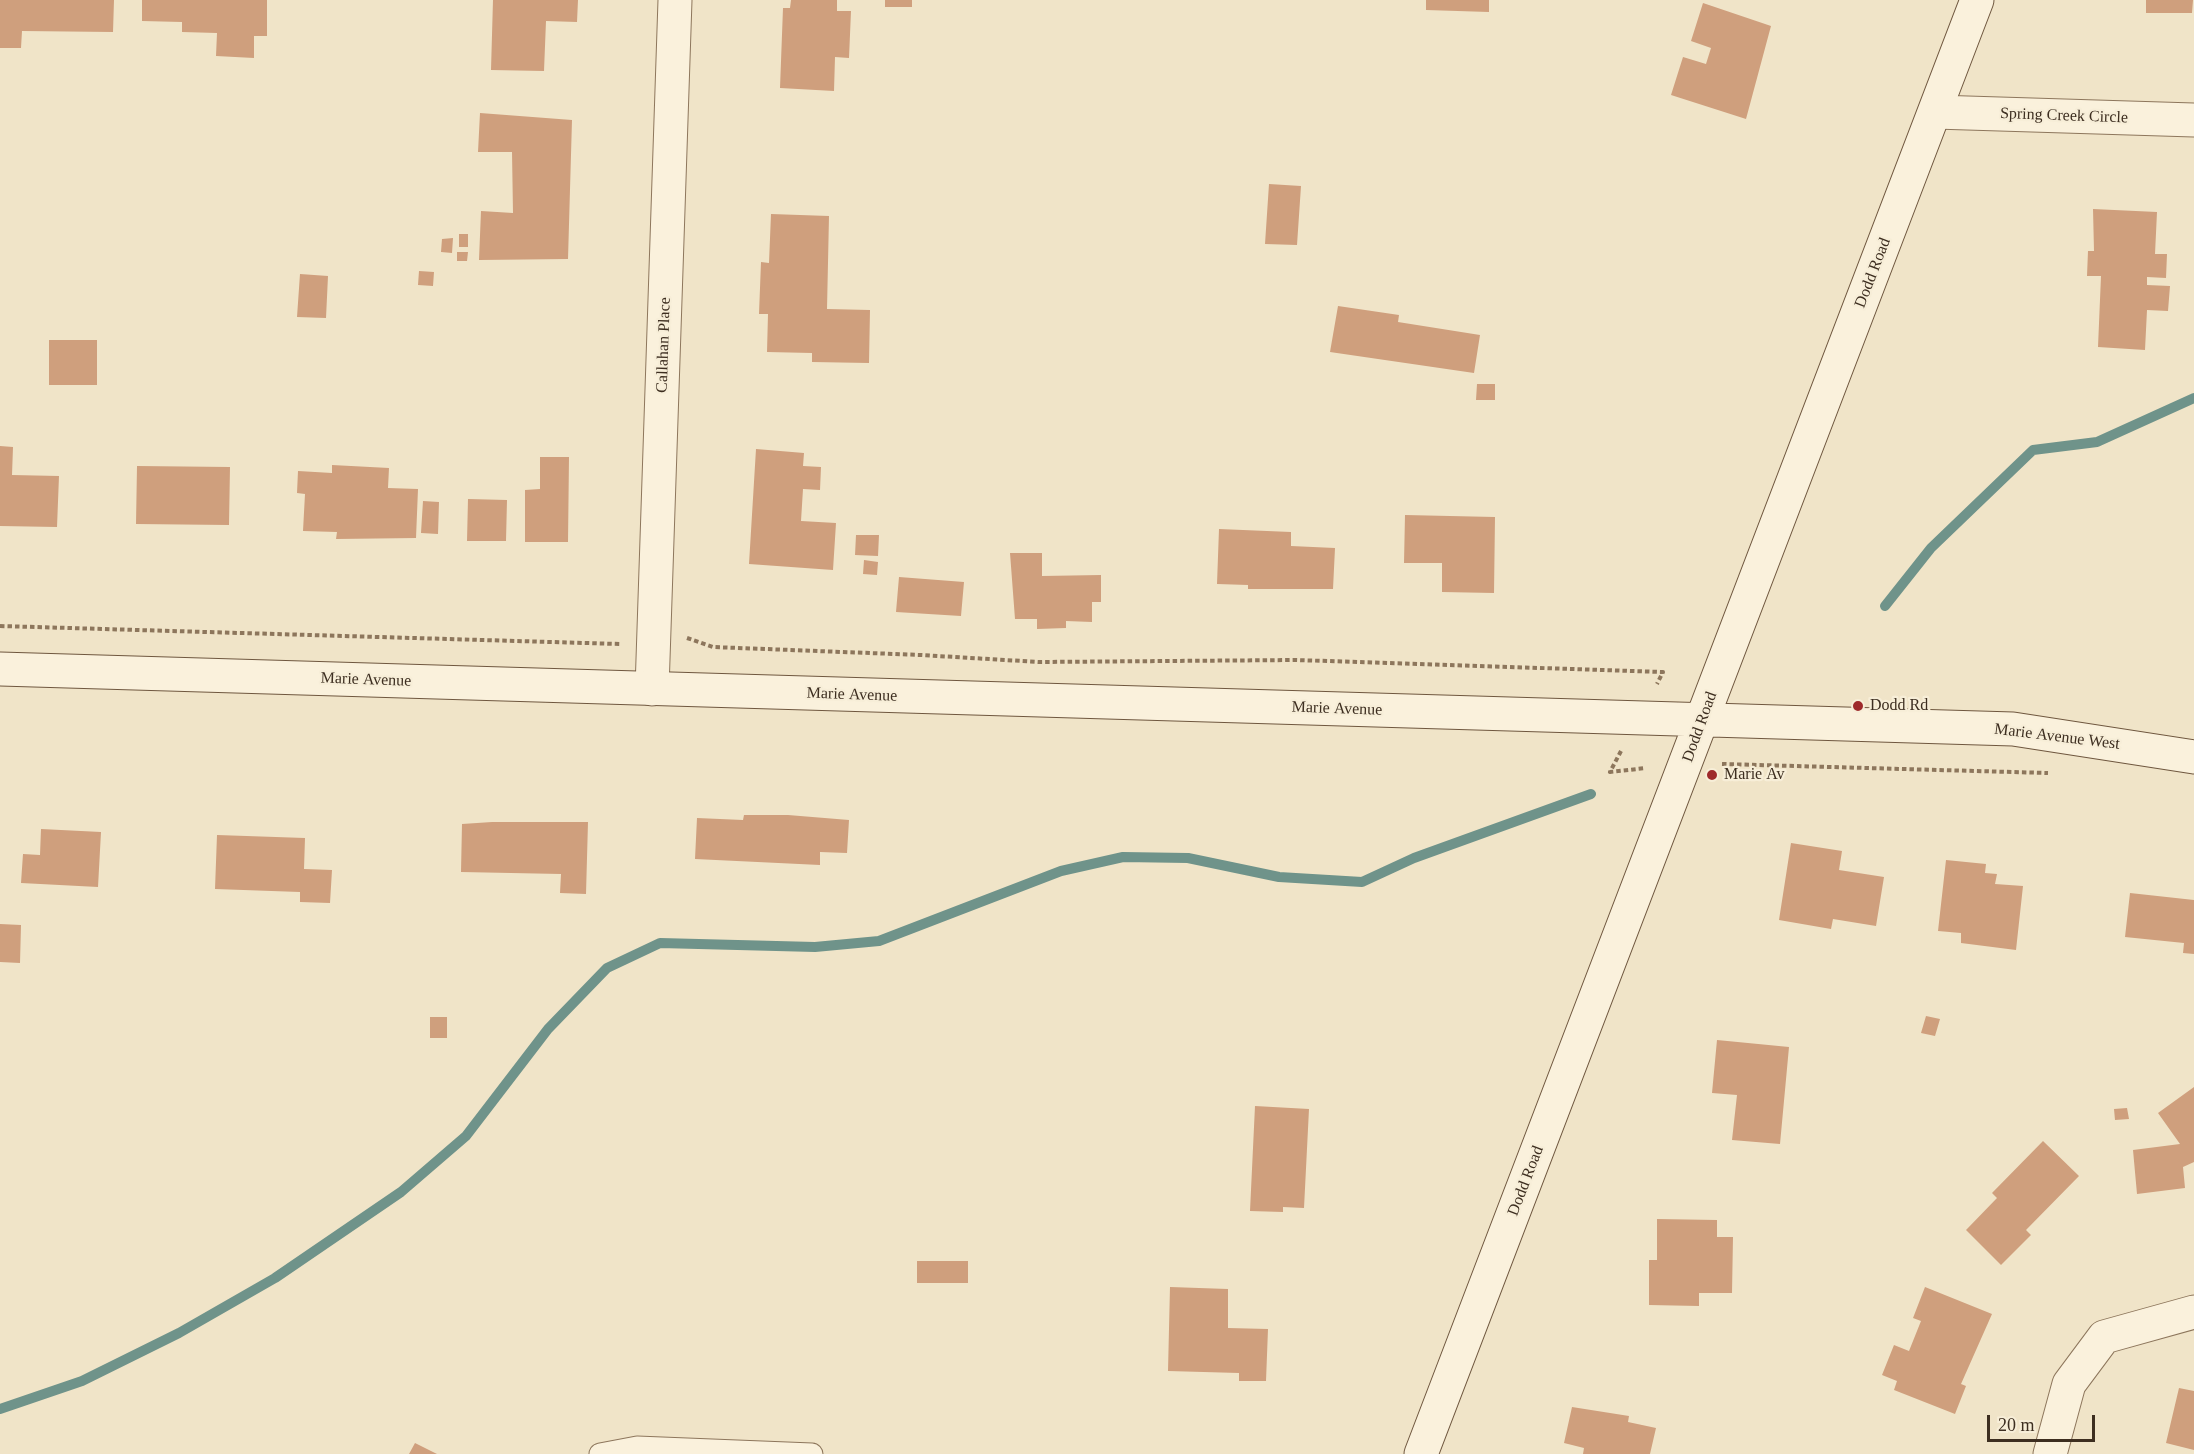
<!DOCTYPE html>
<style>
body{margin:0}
#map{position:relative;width:2194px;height:1454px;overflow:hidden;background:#f0e4c8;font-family:"Times New Roman",serif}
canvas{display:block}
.scale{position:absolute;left:1987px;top:1415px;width:108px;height:27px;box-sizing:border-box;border:3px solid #3d2e20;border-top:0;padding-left:8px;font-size:18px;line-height:21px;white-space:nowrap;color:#3d2e20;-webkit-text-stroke:4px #f7eed8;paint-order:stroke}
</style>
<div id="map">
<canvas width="2194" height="1454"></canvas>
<div class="scale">20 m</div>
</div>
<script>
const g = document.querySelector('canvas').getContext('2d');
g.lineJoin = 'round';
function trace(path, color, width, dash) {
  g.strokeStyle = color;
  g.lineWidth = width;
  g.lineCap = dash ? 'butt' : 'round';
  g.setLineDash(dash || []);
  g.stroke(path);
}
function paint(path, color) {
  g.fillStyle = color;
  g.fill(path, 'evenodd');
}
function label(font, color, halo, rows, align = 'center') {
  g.font = font + ' "Times New Roman",serif';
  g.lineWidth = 4.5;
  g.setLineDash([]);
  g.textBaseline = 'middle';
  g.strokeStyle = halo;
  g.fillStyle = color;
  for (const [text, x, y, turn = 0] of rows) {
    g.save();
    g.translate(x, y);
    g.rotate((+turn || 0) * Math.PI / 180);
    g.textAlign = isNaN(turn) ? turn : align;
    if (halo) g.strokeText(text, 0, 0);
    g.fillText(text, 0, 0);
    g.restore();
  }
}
const stream = new Path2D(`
 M1885,606L1931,548L2033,450L2097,442L2194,398
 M0,1409L82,1381L179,1333L275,1278L401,1192L466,1136L548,1029L607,968L660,943L815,947L879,941L1061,871L1123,857L1188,858L1279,877L1362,882L1414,858L1591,794`);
const building = new Path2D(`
 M0,0H114L113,32L22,31L21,48H0Z
 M142,0H267V36H254V58L216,56L217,33L182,32V22L142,21Z
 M493,0H578L577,22L546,21L544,71L491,70Z
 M791,0H837V11H851L849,58L835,57L834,91L780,88L783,8H790Z
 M885,0H912V7H885Z
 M1426,0H1489V12L1426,10Z
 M2146,0H2193L2192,13H2146Z
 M1703,3L1771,26L1746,119L1671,95L1683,57L1706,64L1711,48L1691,41Z
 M480,113L572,120L568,259L479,260L481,211L513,213L512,152H478Z
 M1269,184L1301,186L1297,245L1265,244Z
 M2093,209L2157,212L2155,254H2167L2166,278L2147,277V285L2170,286L2168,311L2147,310L2145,350L2098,347L2101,276H2087L2088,251H2094Z
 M771,214L829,216L827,309L870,310L869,363L812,362V353L767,352L768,314H759L761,262L769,263Z
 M459,234H468V247H459Z
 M453,238L452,253L441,252L442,239Z
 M457,252H468L467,261H457Z
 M419,271L434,272L433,286L418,285Z
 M300,274L328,276L326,318L297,317Z
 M1338,306L1399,315L1398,322L1480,335L1474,373L1330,352Z
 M49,340H97V385H49Z
 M1477,384H1495V400H1476Z
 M0,446L13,447L12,475L59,476L57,527L0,526Z
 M756,449L804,453L803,466L821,467L820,490L803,489L801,521L836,523L833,570L749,564Z
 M540,457H569L568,542H525V490L540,489Z
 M332,465L389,468L388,488L418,489L416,538L336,539L337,532L303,531L305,494L297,493L298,471L332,473Z
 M137,466L230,467L229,525L136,524Z
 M468,499L507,500L506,541H467Z
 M423,501L439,502L438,534L421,533Z
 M1405,515L1495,517L1494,593L1442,592V563H1404Z
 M1219,529L1291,532V546L1335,548L1333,589H1248V585L1217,584Z
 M856,535H879L878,556L855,555Z
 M1010,553H1042V576L1101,575V602H1092V622L1066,621V628L1037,629V619H1015Z
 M864,560L878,562L877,575L863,574Z
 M899,577L964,582L961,616L896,612Z
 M744,815H788L849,820L847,853L820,852V865L695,859L697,818L743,820Z
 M492,822H588L586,894L560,893L561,874L461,872L462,824Z
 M41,829L101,832L98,887L21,883L23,854L40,855Z
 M217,835L305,838L304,869L332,870L330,903L300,902V892L215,889Z
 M1791,843L1842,851L1839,870L1884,877L1876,926L1833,919L1831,929L1779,920Z
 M1946,860L1986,864L1985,873L1997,874L1995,884L2023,886L2016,950L1961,943V933L1938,931Z
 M2130,893L2194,900V954L2183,953L2184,943L2125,937Z
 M0,924L21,925L20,963L0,962Z
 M1926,1016L1940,1019L1935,1036L1921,1033Z
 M430,1017H447V1038H430Z
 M1717,1040L1789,1047L1780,1144L1732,1140L1737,1095L1712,1093Z
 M2194,1087V1162L2183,1167L2185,1188L2137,1194L2133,1150L2180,1144L2158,1113Z
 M1255,1106L1309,1109L1304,1208L1283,1207V1212L1250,1211Z
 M2127,1108L2129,1119L2115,1120L2114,1109Z
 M2043,1141L2079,1176L2026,1230L2031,1235L2001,1265L1966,1230L1997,1198L1992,1193Z
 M1657,1219L1717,1220V1237H1733L1732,1293H1699V1306L1649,1305V1260H1657Z
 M917,1261H968V1283H917Z
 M1170,1287L1228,1289V1328L1268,1329L1266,1381H1239V1373L1168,1371Z
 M1925,1287L1992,1314L1961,1384L1966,1386L1955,1414L1894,1390L1897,1381L1882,1375L1894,1345L1909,1351L1921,1321L1913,1318Z
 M2179,1388L2194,1391V1450L2166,1443Z
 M1572,1407L1629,1416L1628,1422L1656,1428L1650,1454H1583L1584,1448L1564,1443Z
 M415,1443L437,1454H409Z`);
const path = new Path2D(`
 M0,626L620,644
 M687,638L713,647L921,655L1039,662L1296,660L1663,672L1657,684
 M1621,751L1610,772L1646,768
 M1722,764L2048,773`);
const lane = new Path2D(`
 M600,1454L637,1447L812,1454`);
const street = new Path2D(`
 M1935,112L2194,120
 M652,689L675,0
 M2050,1454L2069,1384L2104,1337L2194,1312`);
const secondary = new Path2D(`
 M0,669L2013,729L2194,757
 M1421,1454L1977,0`);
const markers = [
 [1858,706,6,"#9e2a2b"],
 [1712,775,6,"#9e2a2b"]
];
const streetNames = [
 ["Spring Creek Circle",2064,116,2],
 ["Dodd Road",1873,273,-69],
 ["Callahan Place",664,345,-88],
 ["Marie Avenue",366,680,2],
 ["Marie Avenue",852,695,2],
 ["Marie Avenue",1337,709,2],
 ["Dodd Road",1700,727,-70],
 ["Marie Avenue West",2057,737,7],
 ["Dodd Road",1526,1181,-69]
];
const poiNames = [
 ["Dodd Rd",1870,706],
 ["Marie Av",1724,775]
];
trace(stream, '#6f938a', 10);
paint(building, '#cf9f7d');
trace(lane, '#8d765c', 23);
trace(street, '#8d765c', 35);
trace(secondary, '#6f573f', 35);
trace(path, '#8d765c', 4, [4.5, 3]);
trace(lane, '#faf1dc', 21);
trace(street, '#faf1dc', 33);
trace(secondary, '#faf1dc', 33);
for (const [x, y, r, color] of markers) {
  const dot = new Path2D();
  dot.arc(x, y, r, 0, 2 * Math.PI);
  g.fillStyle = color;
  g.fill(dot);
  trace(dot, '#f7eed8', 2);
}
label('16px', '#3d2e20', '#f7eed8', streetNames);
label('16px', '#3d2e20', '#f7eed8', poiNames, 'left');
</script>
